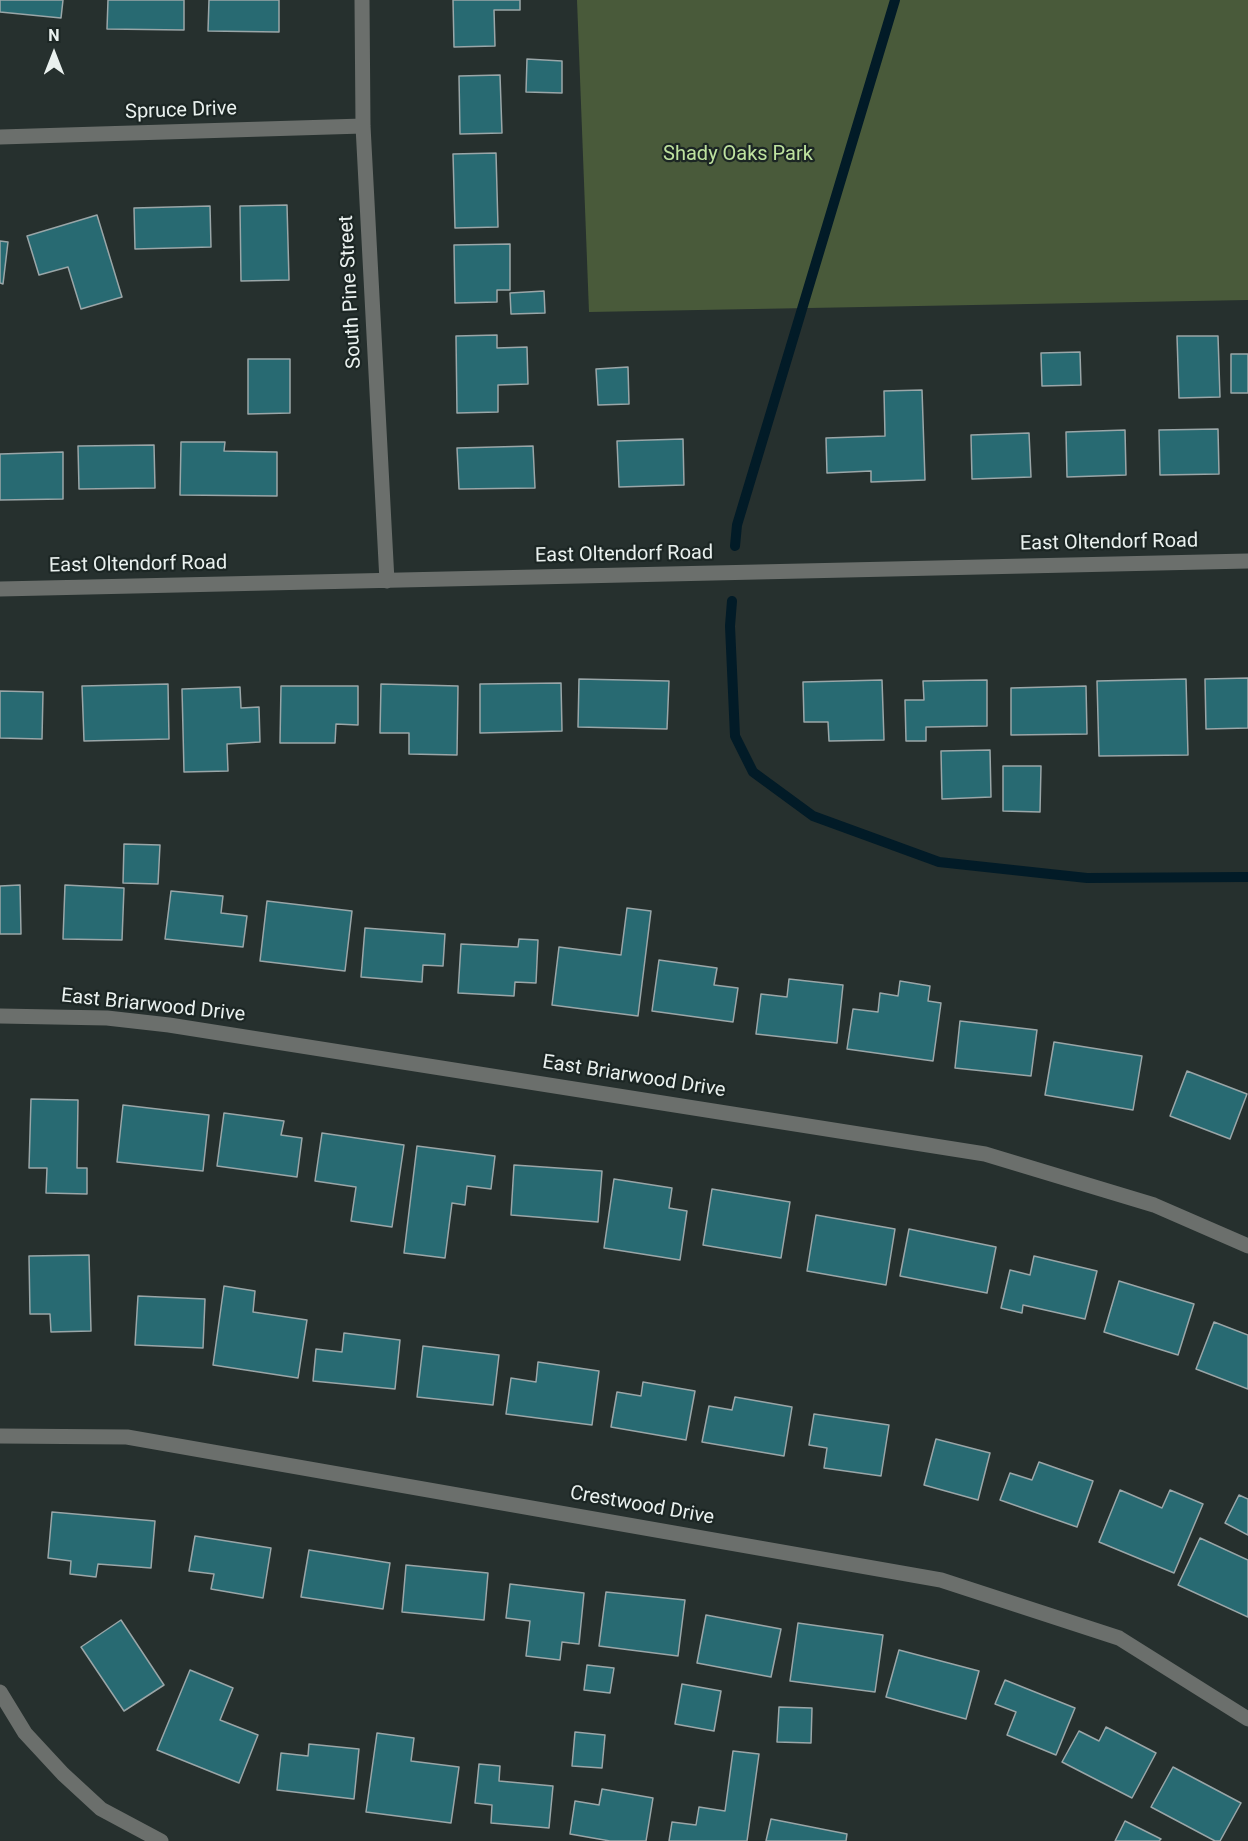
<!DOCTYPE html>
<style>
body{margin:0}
#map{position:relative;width:1248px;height:1841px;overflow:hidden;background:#26302e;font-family:Roboto,sans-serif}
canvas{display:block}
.north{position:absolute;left:24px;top:24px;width:60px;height:60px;-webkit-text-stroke:4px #1c2624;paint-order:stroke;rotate:0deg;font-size:16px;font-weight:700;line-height:24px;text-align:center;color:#eaf1ef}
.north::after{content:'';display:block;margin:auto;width:21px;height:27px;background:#eaf1ef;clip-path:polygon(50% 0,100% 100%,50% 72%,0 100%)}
</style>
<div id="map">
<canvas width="1248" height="1841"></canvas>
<div class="north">N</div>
</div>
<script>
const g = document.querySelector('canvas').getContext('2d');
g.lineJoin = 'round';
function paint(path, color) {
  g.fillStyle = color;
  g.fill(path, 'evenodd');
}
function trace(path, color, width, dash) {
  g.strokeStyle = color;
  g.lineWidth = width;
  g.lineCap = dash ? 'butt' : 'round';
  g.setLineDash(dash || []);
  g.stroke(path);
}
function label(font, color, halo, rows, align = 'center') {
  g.font = font + ' Roboto,sans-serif';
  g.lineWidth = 4.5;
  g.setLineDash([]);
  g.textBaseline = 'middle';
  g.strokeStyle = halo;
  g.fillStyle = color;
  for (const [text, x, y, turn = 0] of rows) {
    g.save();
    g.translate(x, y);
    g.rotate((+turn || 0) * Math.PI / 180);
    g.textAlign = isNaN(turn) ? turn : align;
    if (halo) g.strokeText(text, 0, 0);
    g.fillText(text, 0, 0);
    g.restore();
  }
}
const green = new Path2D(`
 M577,0H1248V300L589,312Z`);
const stream = new Path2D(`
 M735,546L737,525L895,0
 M732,601L730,626L735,736L753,772L813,816L939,862L1087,878L1248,877`);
const building = new Path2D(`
 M0,0H63L61,18L0,12Z
 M108,0H184V30L107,29Z
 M209,0H279V32L208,31Z
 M453,0H520V10H494L495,46L454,47Z
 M527,59L562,61V93L526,92Z
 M500,75L502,133L460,134L459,76Z
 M496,153L498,227L455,228L453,154Z
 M287,205L289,280L241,281L240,206Z
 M210,206L211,247L135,249L134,208Z
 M97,215L122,297L81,309L68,267L39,275L27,236Z
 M0,241L8,242L3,284L0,283Z
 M510,244V290H497V302L455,303L454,245Z
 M544,291L545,313L511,314L510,293Z
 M497,335V348L527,347L528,384L498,385V412L457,413L456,336Z
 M1177,336H1218L1220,397L1179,398Z
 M1080,352L1081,385L1042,386L1041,353Z
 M1231,354H1248V393H1231Z
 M248,359H290V413L248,414Z
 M628,367L629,404L598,405L596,369Z
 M922,390L925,480L871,482V471L827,473L826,438L885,436L884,391Z
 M1218,429L1219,474L1160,475L1159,430Z
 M1125,430L1126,475L1067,477L1066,432Z
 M1029,433L1031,477L972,479L971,435Z
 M683,439L684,485L619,487L617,441Z
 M181,442H225L224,451L277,452V496L180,495Z
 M154,445L155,488L79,489L78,446Z
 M533,446L535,488L459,489L457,448Z
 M63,452V499L0,500V454Z
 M1248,678V728L1206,729L1205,679Z
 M579,679L669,681L667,729L578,727Z
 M1186,679L1188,755L1099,756L1097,681Z
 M882,680L884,740L829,741L828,722H804L803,682Z
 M987,680V726L926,727V741H906L905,700H924L923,681Z
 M561,683L562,731L480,733V684Z
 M168,684L169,739L84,741L82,686Z
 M381,684L458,686L457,755L409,754V733H380Z
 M281,686H358V725L336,724L335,743H280Z
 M1086,686L1087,734L1011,735V688Z
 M240,687L241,708L259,707L260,742L227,744L228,771L184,772L182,689Z
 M0,691L43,692L42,739L0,738Z
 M990,750L991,797L942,799L941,751Z
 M1003,766H1041L1040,812L1003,811Z
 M124,844L160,845L158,884L123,883Z
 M20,885L21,934H0V886Z
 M65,885L124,888L122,940L63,939Z
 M171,891L223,896L221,913L247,916L243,947L165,939Z
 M267,901L352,911L345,971L260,961Z
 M627,908L651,911L638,1016L552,1005L559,947L621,955Z
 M365,928L445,934L443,966L423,965L422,982L361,977Z
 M519,939L538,940L536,983L515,982L514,996L458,993L461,944L518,947Z
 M659,960L717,968L714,985L738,988L733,1022L652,1011Z
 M789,979L843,985L837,1043L756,1034L761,994L787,997Z
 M900,981L930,986L928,1001L941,1003L933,1061L847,1049L853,1009L878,1012L880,993L898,996Z
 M960,1021L1037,1030L1031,1076L955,1068Z
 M1054,1042L1142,1056L1133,1110L1045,1095Z
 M1187,1071L1247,1094L1230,1139L1170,1116Z
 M31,1099L78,1100L77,1168H87V1194L46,1193L47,1168H29Z
 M123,1105L209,1115L203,1171L117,1162Z
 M224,1113L284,1121L281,1135L302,1138L297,1177L217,1166Z
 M322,1133L404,1145L392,1227L351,1221L356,1187L315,1181Z
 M417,1146L495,1156L491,1189L467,1186L465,1205L452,1203L445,1258L404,1253Z
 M514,1165L602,1171L598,1222L511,1215Z
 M614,1179L672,1188L669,1208L687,1211L680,1260L604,1248Z
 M712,1189L790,1202L781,1258L703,1245Z
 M816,1215L895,1229L886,1285L807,1271Z
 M909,1229L996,1247L987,1293L900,1276Z
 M89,1255L91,1331L51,1332L50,1314H30L29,1256Z
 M1034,1256L1097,1271L1085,1319L1023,1305L1022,1313L1001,1308L1010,1270L1030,1275Z
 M1119,1281L1194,1304L1178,1355L1104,1332Z
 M224,1286L255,1291L253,1312L307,1320L298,1378L213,1365Z
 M138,1296L205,1299L203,1348L135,1345Z
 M1214,1322L1248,1335V1389L1196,1369Z
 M344,1333L400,1340L395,1389L313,1381L316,1349L342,1352Z
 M423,1346L499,1355L493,1405L417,1397Z
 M538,1362L599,1371L592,1425L506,1414L511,1378L536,1382Z
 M643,1382L695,1391L686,1440L611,1427L617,1392L641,1396Z
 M735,1397L792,1407L784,1456L702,1442L709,1406L732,1410Z
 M814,1414L889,1425L881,1476L824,1468L827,1448L809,1445Z
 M936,1439L990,1453L978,1500L924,1485Z
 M1039,1462L1093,1481L1077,1527L1000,1500L1010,1473L1032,1480Z
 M1120,1490L1162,1508L1170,1490L1203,1504L1174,1573L1099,1542Z
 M1239,1495L1248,1499V1535L1225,1523Z
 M52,1512L155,1521L151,1568L98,1564L96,1577L70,1574L71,1561L48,1558Z
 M195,1536L271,1548L263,1598L211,1589L214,1574L189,1571Z
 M1200,1538L1248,1560V1617L1178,1585Z
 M309,1550L390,1563L383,1609L301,1597Z
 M406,1565L488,1573L484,1620L402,1612Z
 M510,1584L584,1593L579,1644L562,1642L560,1660L526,1656L530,1621L506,1618Z
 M606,1592L685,1600L678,1656L599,1646Z
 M706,1615L781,1629L771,1677L697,1663Z
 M121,1620L164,1685L124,1711L81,1647Z
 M798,1623L883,1635L875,1692L790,1681Z
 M899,1650L979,1671L966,1719L886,1697Z
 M587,1665L614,1668L610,1693L584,1690Z
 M190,1670L233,1688L220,1720L258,1735L239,1783L157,1750Z
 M1005,1680L1075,1708L1056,1755L1007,1735L1016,1712L995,1704Z
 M682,1684L721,1691L714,1731L675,1724Z
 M779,1707L812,1708L811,1743L777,1742Z
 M1106,1727L1156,1753L1132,1798L1062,1762L1079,1731L1099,1741Z
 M575,1732L605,1735L602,1768L572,1766Z
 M377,1733L414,1738L411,1761L459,1767L451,1823L366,1812Z
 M309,1744L359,1749L354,1799L277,1790L281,1753L308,1756Z
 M733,1751L759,1754L747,1841H669L672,1822L696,1825L699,1807L725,1811Z
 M479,1764L500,1766L499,1781L553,1786L549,1828L491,1823L492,1805L475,1803Z
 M1173,1767L1241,1803L1220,1841H1215L1151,1807Z
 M602,1789L653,1798L646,1841H610L570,1834L575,1801L599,1805Z
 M771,1819L847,1834L846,1841H766Z
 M1125,1821L1161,1839L1159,1841H1115Z`);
const minor = new Path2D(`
 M362,0L363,126L387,581
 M0,137L363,126
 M0,589L1248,561
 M0,1016L107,1018L169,1025L985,1154L1154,1205L1248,1246
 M0,1436L127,1437L941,1580L1119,1638L1248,1719
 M0,1692L25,1733L63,1774L101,1809L161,1841`);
const streetNames = [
 ["Spruce Drive",181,111,-2],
 ["South Pine Street",351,292,-93],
 ["East Oltendorf Road",1109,543,-1],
 ["East Oltendorf Road",624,555,-1],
 ["East Oltendorf Road",138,565,-1],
 ["East Briarwood Drive",153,1006,6],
 ["East Briarwood Drive",634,1077,9],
 ["Crestwood Drive",642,1506,10]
];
const parkNames = [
 ["Shady Oaks Park",738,155]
];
paint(green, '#495a3a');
trace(stream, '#021b27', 10);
paint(building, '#286a72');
trace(building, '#9aa6a8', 1.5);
trace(minor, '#6b6f6c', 15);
label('20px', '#eaf1ef', '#1c2624', streetNames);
label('20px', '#bee29f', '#1c2624', parkNames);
</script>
